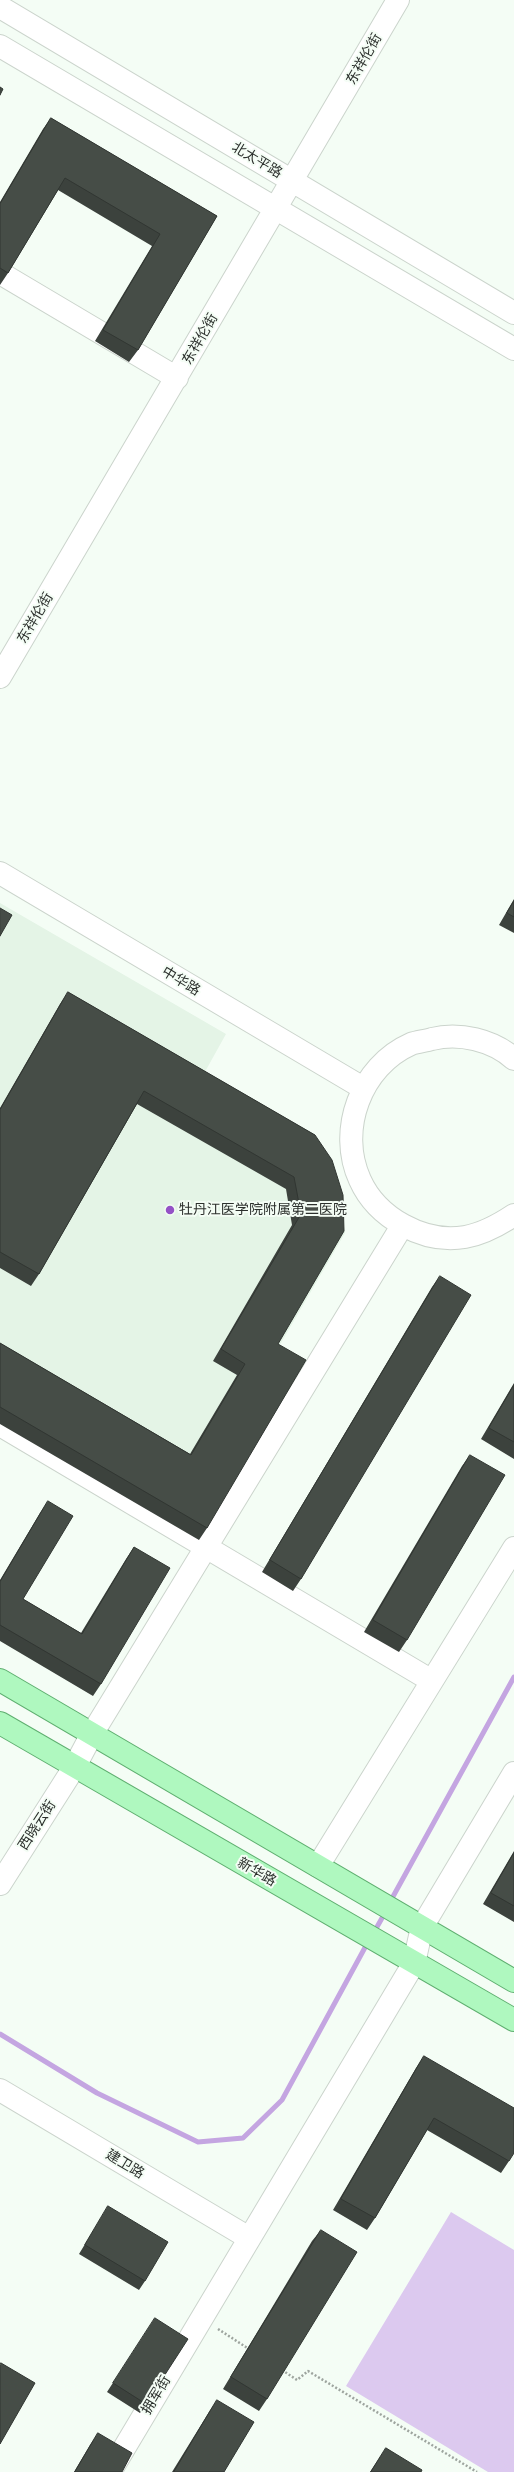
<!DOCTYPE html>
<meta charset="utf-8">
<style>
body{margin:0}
canvas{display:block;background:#f4fdf5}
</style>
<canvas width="514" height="2472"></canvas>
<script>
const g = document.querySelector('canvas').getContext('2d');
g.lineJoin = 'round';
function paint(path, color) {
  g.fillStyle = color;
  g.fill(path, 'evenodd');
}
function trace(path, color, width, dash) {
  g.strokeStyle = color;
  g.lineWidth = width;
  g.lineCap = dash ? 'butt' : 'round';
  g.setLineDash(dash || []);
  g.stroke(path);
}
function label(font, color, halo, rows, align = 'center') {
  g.font = font + ' "Golos Text","Noto Sans SC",sans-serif';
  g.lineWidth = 4;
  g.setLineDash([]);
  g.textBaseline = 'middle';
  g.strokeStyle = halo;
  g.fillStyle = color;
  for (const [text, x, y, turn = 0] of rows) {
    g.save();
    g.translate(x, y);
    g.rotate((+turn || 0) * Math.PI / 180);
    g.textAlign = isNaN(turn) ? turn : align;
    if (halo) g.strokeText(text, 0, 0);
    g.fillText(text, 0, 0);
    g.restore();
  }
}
const built = new Path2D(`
 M0,903L226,1034L201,1079L337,1186L345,1233L182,1513L0,1407Z`);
const green = new Path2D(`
 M451,2212L514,2250V2472H488L346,2386Z`);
const stream = new Path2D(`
 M390,1902L514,1677
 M373,1934L386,1911
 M0,2034L97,2093L198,2142L243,2138L282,2100L368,1942`);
const path = new Path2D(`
 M218,2329L249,2349
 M282,2370L297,2380L308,2371L477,2472`);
const minor = new Path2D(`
 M0,7L514,313
 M0,46L514,349
 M0,273L177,378
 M0,677L398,0
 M0,873L363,1088
 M514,1059C493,1040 459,1032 432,1039C425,1041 417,1042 411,1044C361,1066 337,1130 360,1180C377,1218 424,1244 465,1237C483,1234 499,1225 514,1215
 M0,1425L432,1681
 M318,1866L514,1548
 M0,1884L75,1766L92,1734L402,1226
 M0,2090L249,2238
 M110,2472L414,1963L422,1927L514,1773`);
const major = new Path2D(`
 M0,1680L514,1981
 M0,1723L514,2020`);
const wall = new Path2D(`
 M51,118L217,216L138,350L129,362L95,341L152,246L58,190L8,273L0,285V202L43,129Z
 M514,899V933L499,925Z
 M68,992L315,1135L278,1344L207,1528L199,1540L0,1424V1343L190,1454L237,1375L213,1361L292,1225L286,1189L137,1104L39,1274L31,1286L0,1268V1108L60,1004Z
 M440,1276L301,1579L293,1591L262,1572L432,1287Z
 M514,1383V1459L481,1439Z
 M470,1455L407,1640L399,1652L364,1632L462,1466Z
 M48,1501L23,1599L81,1633L126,1559L134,1547L101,1684L93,1696L0,1641V1580L40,1513Z
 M514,1851V1922L483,1904Z
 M424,2056L509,2161L501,2173L427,2130L375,2218L367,2230L333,2210L416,2068Z
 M108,2206L145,2281L139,2290L79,2254L102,2216Z
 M321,2230L267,2399L259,2411L223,2389L312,2241Z
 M155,2318L146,2404L140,2413L107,2392Z
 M217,2400L224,2472H172L209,2412Z
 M98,2433L122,2472H74L90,2445Z
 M386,2448L421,2472H370Z`);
const building = new Path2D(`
 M0,87L3,89L0,95Z
 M51,118L217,216L138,350L103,330L160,234L65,178L8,273L0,268V204Z
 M514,901V917L507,913Z
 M0,908L12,915L0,936Z
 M68,992L315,1135L332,1160L343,1195L344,1231L278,1344L306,1360L207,1528L0,1407V1343L191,1455L245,1364L221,1349L301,1214L294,1177L144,1091L39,1274L0,1252V1110Z
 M440,1276L471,1295L301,1579L270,1560Z
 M514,1385V1442L489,1428Z
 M470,1455L505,1475L407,1640L373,1620Z
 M48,1501L73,1516L23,1599L82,1634L134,1547L170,1568L101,1684L0,1625V1582Z
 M514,1853V1906L491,1893Z
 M424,2056L514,2108V2153L509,2161L434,2118L375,2218L341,2199Z
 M108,2206L168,2242L145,2281L85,2245Z
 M321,2230L357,2252L267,2399L231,2377Z
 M155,2318L188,2339L146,2404L113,2383Z
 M1,2363L35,2383L0,2444V2365Z
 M217,2400L254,2422L224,2472H174Z
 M98,2433L132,2453L122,2472H75Z
 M386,2448L422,2470L421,2472H371Z`);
const markers = [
 [170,1210,5,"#9451c6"]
];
const streetNames = [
 ["东祥伦街",364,59,-60],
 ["北太平路",257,160,31],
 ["东祥伦街",200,339,-60],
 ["东祥伦街",35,618,-59],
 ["中华路",181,981,31],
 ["西晓云街",37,1825,-57],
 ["新华路",257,1872,30],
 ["建卫路",125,2164,31],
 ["拥军街",156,2395,-59]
];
const poiNames = [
 ["牡丹江医学院附属第二医院",179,1210]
];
paint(built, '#e4f4e6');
paint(green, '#dcc9ef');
trace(stream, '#c4a5e1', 5);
trace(minor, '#cbd4cc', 24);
trace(major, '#5faf70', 24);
trace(path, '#9ea59f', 2.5, [2, 2]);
trace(minor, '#fff', 22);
trace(major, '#aff8bf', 22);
paint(wall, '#3c423d');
paint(building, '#464d47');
trace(building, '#313632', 1);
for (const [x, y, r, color] of markers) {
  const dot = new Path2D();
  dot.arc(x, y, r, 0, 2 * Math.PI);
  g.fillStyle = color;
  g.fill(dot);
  trace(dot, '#f4fdf5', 1.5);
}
label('14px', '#2c302d', '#f4fdf5', streetNames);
label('14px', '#2c302d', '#f4fdf5', poiNames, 'left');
</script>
